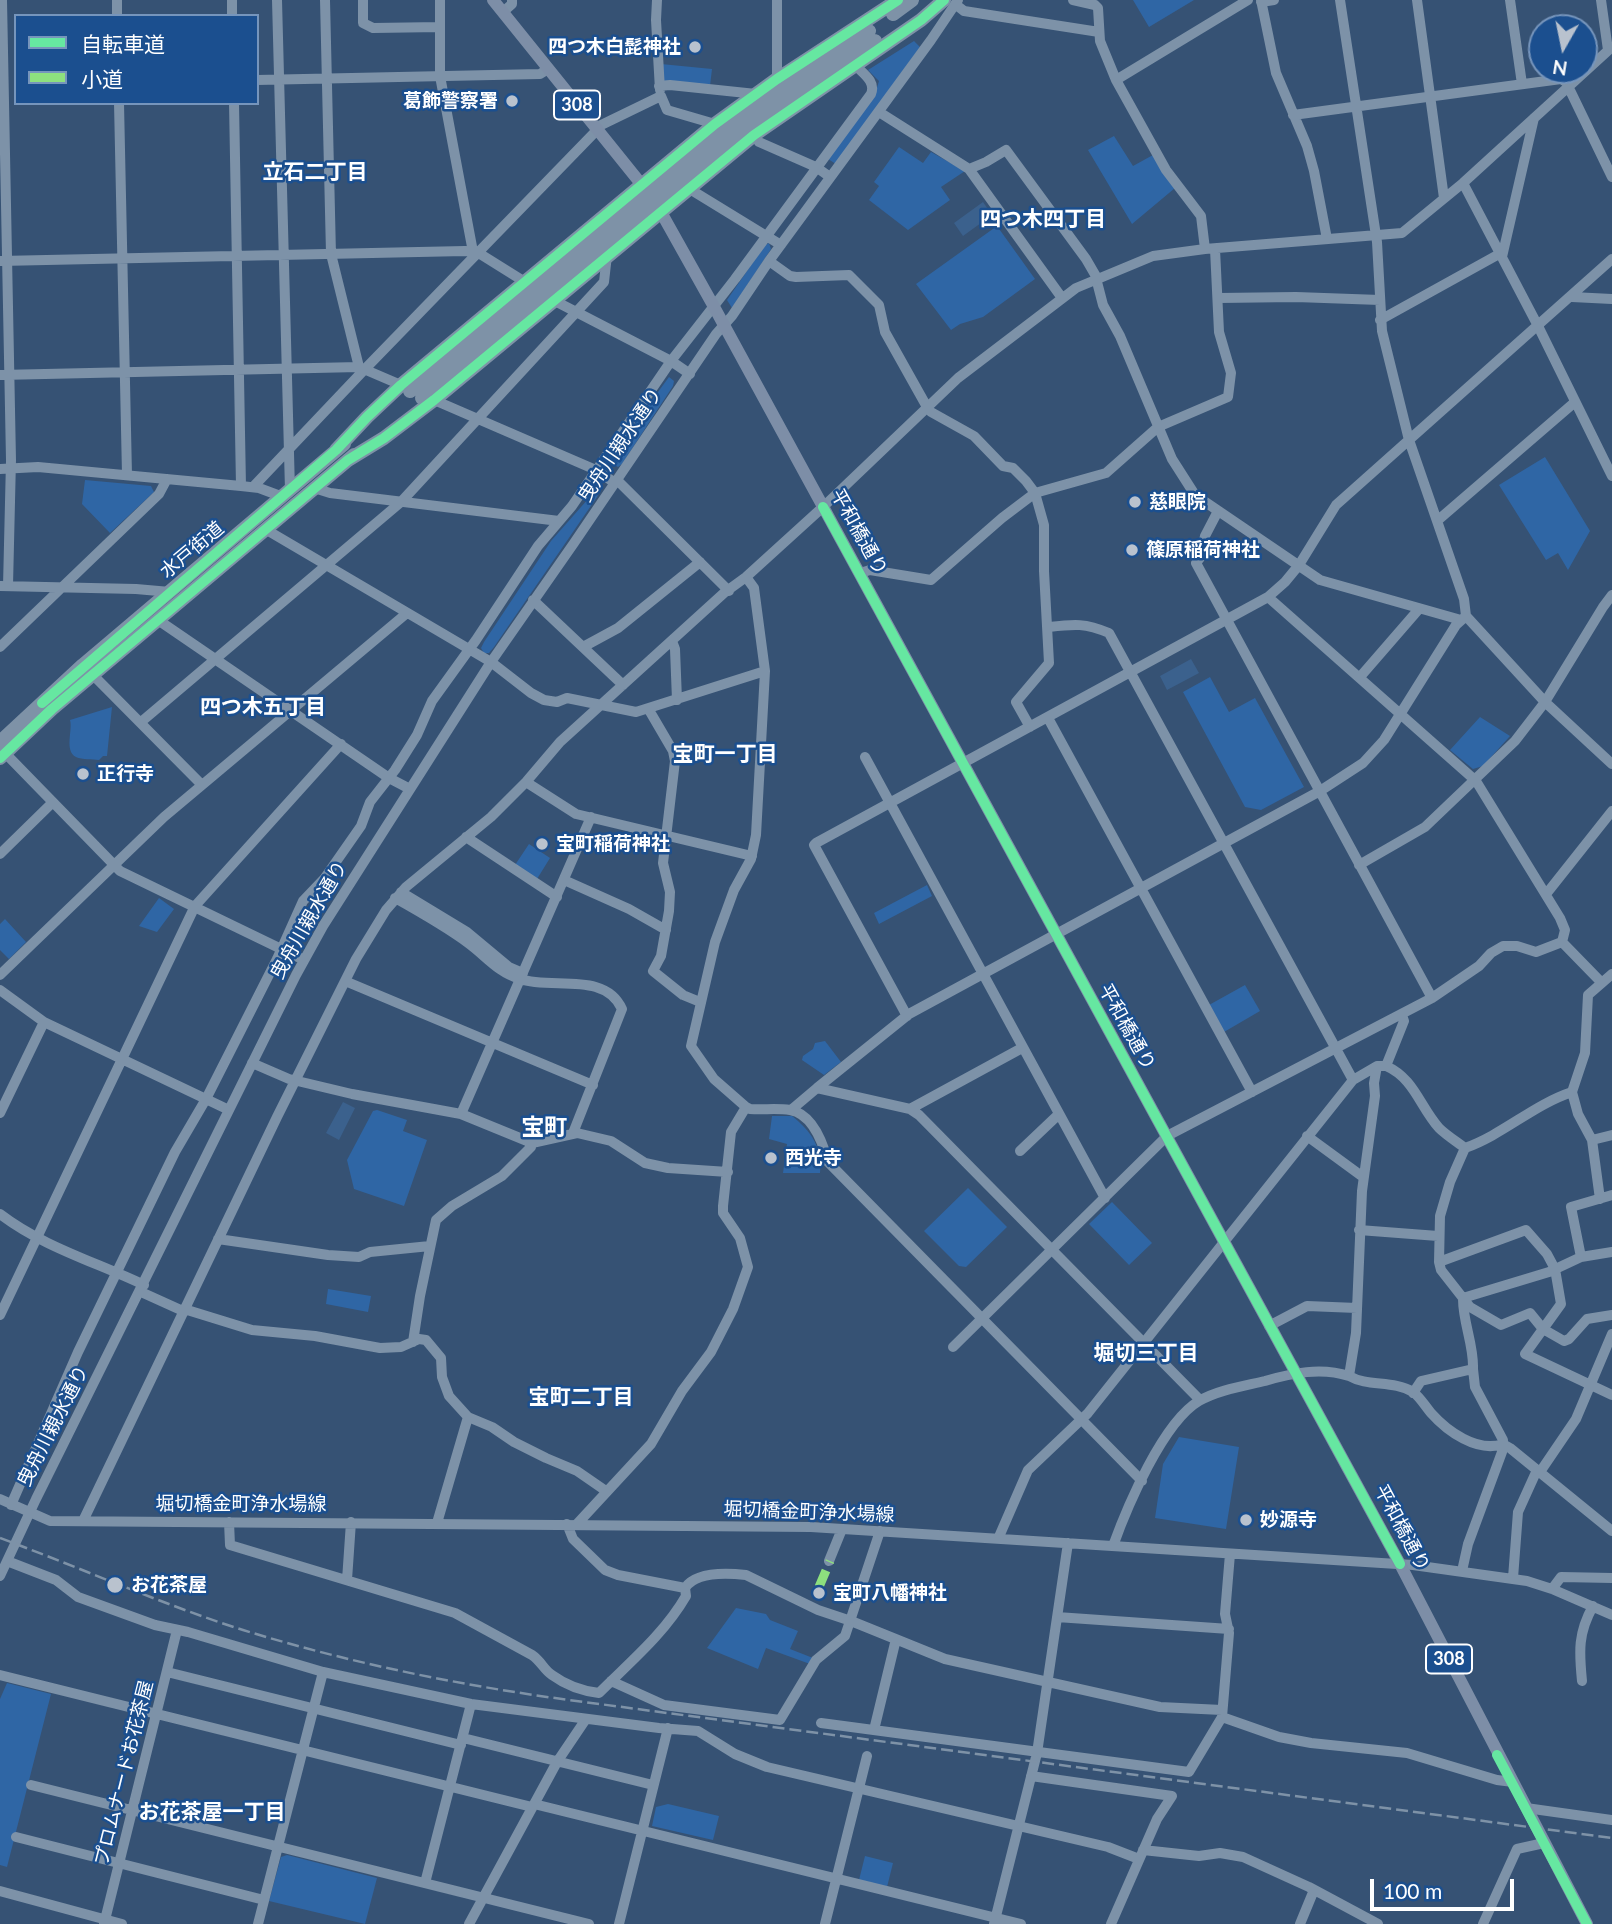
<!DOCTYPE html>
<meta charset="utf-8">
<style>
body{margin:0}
#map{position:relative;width:1612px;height:1924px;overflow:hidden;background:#365274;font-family:Lato,"Noto Sans JP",sans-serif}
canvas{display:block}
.legend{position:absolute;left:14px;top:14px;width:245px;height:91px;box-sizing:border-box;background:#1b4f8f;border:2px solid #7695bc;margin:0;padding:9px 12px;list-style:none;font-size:21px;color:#fff}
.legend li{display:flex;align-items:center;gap:14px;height:35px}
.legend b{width:35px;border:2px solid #7695bc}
.north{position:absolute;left:1528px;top:14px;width:70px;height:70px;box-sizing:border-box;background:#1b4f8f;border:2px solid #7695bc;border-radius:50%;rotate:189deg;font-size:19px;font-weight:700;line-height:28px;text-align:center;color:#fff}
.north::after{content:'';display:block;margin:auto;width:24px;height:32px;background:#b9c2ce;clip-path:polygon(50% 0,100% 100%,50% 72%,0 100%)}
.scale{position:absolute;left:1370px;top:1879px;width:144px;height:32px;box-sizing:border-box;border:4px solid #fff;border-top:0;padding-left:9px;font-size:21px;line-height:24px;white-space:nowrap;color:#fff;-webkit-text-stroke:5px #1b4f8f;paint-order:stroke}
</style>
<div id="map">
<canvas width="1612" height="1924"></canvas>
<ul class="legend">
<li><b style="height:9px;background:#66e7a1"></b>自転車道</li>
<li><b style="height:9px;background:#8de07e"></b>小道</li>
</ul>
<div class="north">N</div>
<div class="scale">100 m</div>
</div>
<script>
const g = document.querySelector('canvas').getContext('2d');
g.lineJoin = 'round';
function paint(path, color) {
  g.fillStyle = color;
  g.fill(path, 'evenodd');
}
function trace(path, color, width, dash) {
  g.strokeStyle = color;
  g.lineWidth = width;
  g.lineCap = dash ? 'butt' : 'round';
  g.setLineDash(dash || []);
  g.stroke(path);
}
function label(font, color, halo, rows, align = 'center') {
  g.font = font + ' Lato,"Noto Sans JP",sans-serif';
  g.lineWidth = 5;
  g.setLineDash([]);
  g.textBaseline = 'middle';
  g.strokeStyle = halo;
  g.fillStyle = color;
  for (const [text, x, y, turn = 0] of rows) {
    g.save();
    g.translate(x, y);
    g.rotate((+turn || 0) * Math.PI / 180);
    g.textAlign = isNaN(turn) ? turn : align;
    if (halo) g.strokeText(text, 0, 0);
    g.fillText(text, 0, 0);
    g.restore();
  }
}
const green = new Path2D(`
 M1133,0H1194L1149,27Z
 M914,41L920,47L836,164L828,159L875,94L879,81L868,70Z
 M661,64L712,69L710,86L661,82Z
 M1114,136L1133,166L1153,155L1175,188L1132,224L1088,150Z
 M899,147L923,163L931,152L965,171L941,187L950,200L908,230L869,200L879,186L874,182Z
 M997,226L1035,279L983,317L960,324L951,330L916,284Z
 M769,243L771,249L732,308L727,300L765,245Z
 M669,377L674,381L673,386L622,464L618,467L611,463L610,457Z
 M1545,457L1590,531L1568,570L1558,553L1546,560L1499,485Z
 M85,480L151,486L154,492L110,533L82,504Z
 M596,490H600L597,497L494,647L489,653H484L481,648L484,642L551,541Z
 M1210,677L1229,712L1255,698L1304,787L1261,810L1245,807L1183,692Z
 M112,707L107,756H103L99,760C93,759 82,760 76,757C64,751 73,730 70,720Z
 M1480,717L1510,736L1483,766L1473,769L1450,750Z
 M529,844L550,858L537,879L515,865Z
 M927,885L932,896L879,924L874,913Z
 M159,898L174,909L157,932L139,926Z
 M5,919L26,942L9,959L0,950V924Z
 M1245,985L1260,1011L1224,1032L1209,1005Z
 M825,1041L841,1062L824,1075L802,1060L803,1056L813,1049L815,1043Z
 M377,1110L407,1120L403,1131L427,1140L404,1206L354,1189L347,1160L373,1111Z
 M772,1116H792C811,1131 823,1148 820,1173H783L787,1144L769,1139Z
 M968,1188L1007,1227L966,1267L959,1266L924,1231Z
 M1112,1202L1152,1243L1129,1265L1089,1224Z
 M328,1289L371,1296L368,1312L326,1304Z
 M1179,1437L1239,1447L1226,1529L1155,1518L1163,1464Z
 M736,1608L766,1614L770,1620L798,1631L790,1649L813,1658L810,1664L766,1648L758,1669L707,1648Z
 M7,1683L51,1694L7,1867L0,1865V1699Z
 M668,1804L719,1816L713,1840L652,1826L656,1807Z
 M287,1855L377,1878L365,1924L269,1901L281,1857Z
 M865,1856L893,1863L887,1887L859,1880Z`);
const water = new Path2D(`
 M983,202L992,215L963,236L954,223Z
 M1191,659L1199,673L1167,690L1160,676Z
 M343,1102L355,1108L339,1140L326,1133Z`);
const minor = new Path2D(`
 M2,0L11,460L8,586
 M117,0V16
 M232,0V16
 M277,0L290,490
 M325,0L331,254L359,367
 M363,0V23L373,28L440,27
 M440,0V76L473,252
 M657,0L656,20L660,90
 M777,0V79
 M1073,0L1095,5L1098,8L1100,41L1116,80L1166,170L1201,216L1205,249
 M1261,0L1276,73L1307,146L1314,171L1327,239
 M1340,0L1377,242L1382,331L1409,440L1464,599L1466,616L1545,702L1612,764
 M1417,0L1444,198
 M1510,0L1522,84
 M1601,0L1608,50
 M1261,2L1274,0
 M955,4L964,11L1099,32
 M503,12L512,4V0
 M257,80L540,74L548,69
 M1116,80L1248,0
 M659,86L670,85L756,94
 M119,103L127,475
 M234,103L241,486
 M879,112L969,169L986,162L1006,150L1086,259L1097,278
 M1293,115L1561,79L1566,82L1612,177
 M595,128L661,96L667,110L715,124
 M754,135L759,142L816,167L830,177
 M969,169L1062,298
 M1463,183L1538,326L1612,476
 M688,188L781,245
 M1502,257L1534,118
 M0,261L465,251L477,252L525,282
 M769,261L790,276L796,277L849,275L879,305L885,332L927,407L931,412L974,436L1003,466L1013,468L1026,481L1035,493L1044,525V571L1049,663L1016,702L1030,727
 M1096,278L1103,305L1120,336L1172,459L1195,495L1320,580L1461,620
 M1572,297L1612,299
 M1219,298L1296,297L1380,300
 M553,300L671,361L690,374
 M1380,320L1501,253
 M0,375L359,367L401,385
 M434,400L596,470L615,483
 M0,469L38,467L241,486L259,488L283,497
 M617,480L729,591
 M253,487L364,370L597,130
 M314,488L330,493L559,521
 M1218,511L1205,536L1200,558L1196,563L1432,998
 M1437,521L1575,402
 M265,529L491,662L531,693L544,700L557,702L567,698L636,712L765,671
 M860,573L870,570L931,580L1002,518L1035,493L1106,473L1158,427L1228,397L1231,373L1219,332L1215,249
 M746,577L754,588L765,671L756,835L751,859L734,890L715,942L691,1046L714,1079L746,1107L750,1109C763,1110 777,1108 790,1110C813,1114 823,1143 828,1162L1142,1481
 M0,586L136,589L170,592
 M1268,597L1476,781L1560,918L1565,930L1562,942L1601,982
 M533,600L623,685
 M158,620L389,778L410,789
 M1049,627C1075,624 1085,623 1109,633L1353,1080
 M672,641L675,649L677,700
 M0,647L159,494L167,479
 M583,647L618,628L700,562
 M93,675L202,785
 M1360,677L1419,609
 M649,710L673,751L675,761L663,863L670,892L669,911L661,956L653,971L683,995L700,1002
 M1048,718L1252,1092
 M141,722L401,502L604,282L607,255
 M5,753L120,871L304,960
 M865,757L1105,1198
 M526,782L576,814L752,856
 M466,837L557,897
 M0,854L52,803
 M1359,865L1425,827L1515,741L1545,702L1603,607L1612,595
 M564,880L629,909L666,930
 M401,892L467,932L509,967L523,973
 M1547,893L1612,811
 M395,898C420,912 445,926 468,943C486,956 497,972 520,979C552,990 605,971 622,1009L573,1133
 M1612,974L1588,995L1585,1053L1572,1092C1533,1105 1504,1134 1465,1148L1450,1182L1440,1216L1439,1262L1441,1270L1470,1307L1501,1325L1530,1313L1543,1329L1564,1341L1569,1339L1587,1319L1612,1315
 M0,975L164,817L407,613
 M345,981L593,1085
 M0,990L44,1022L229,1110
 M907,1016L814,845L816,843L1268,597L1285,582L1299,565L1336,505L1612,259
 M252,1063L289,1079L352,1094L461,1114L532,1143
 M1386,1066C1414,1078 1420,1107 1439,1128C1446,1135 1457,1142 1465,1148
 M817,1088L909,1014L1320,791L1363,763L1384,740L1456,625L1466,616
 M1572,1092L1578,1114L1592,1140L1600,1199
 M910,1109L1022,1048
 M791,1110L817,1088L910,1109L919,1115L1200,1400
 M0,1113L44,1022
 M461,1114L591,817
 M1307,1136L1363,1177
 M1592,1140L1612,1135
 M1020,1151L1059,1114
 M0,1214C43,1247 96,1262 144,1285
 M1359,1230L1438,1236
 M218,1239L328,1255L359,1257L370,1252L430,1246
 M1581,1257L1571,1207L1612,1195
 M1439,1262L1526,1230L1547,1254L1555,1269L1561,1304L1525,1354L1612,1395
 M141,1292L183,1311
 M1463,1298L1549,1272L1581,1257L1612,1252
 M184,1309L252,1330L315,1336L380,1348L401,1347L419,1339L426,1340L441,1358L442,1377L449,1396L468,1417L492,1427L514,1442L546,1458L577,1471L606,1491
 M0,1315L195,906L341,744
 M1269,1326L1307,1306L1357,1308
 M413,1342L420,1296L436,1220L452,1206L502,1176L531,1147L532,1143L577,1133L611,1141L645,1163L668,1168L728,1172
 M953,1347L1167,1136L1432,998L1479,966L1491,953L1503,946H1517L1536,952L1562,942
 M1349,1376C1368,1387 1393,1380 1413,1392C1420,1397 1425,1406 1431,1413C1447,1431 1477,1453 1503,1444L1510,1448L1612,1531
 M1413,1393L1421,1381L1473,1369C1474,1345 1463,1323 1463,1299
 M1540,1472L1576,1419L1612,1334
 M0,1499L50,1521L811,1527L1413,1565L1527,1581L1552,1589L1612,1615
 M11,1505L78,1352L175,1152L206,1099L277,959L303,901L324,879L361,826L370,802L395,770L417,735L432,701L476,640L538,546L572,506L671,361L735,279L871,94C876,82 864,74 856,66
 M83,1521L277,1117L356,959L386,910L406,887L491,817L526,782L560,742L724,593L746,577L823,507L958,378L1076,288L1153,256L1205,249L1402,233L1463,183L1612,47
 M229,1522L230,1545L455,1613L532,1655C541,1661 544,1670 552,1675C567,1686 582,1691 599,1693C630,1662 664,1634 686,1596L685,1588L618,1575L605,1570L573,1539L567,1524
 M437,1523L468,1417
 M577,1524L651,1444L682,1391L711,1352L733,1309L748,1267L740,1238L723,1213V1206L731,1132L746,1107
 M998,1539L1028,1470L1088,1413L1353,1080L1377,1066H1386L1404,1021L1402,1015
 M1113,1546C1127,1507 1163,1422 1199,1401C1218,1390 1244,1386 1265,1381C1292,1373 1321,1367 1349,1376L1356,1333L1362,1191L1375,1096L1374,1083L1377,1066
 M7,1561L56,1580L78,1597L155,1625L188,1632L323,1672L471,1704L659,1728L698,1731L735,1754L767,1767L1108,1847L1139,1859
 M829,1561L842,1529
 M1462,1571L1468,1544L1502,1452L1503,1440L1475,1387L1473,1369
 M0,1576L36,1499L296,975L323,926L491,662L574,543L716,334L732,316L769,261L931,40L958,0
 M1513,1578L1518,1512L1537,1470
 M347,1580L351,1522
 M685,1588C696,1571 728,1573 746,1575L818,1610L851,1621L945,1659L1160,1707L1222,1710
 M1552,1589L1561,1577L1612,1578
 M1057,1617L1229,1629
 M167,1672L461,1745
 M0,1675L532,1807
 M611,1681L664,1705L780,1720L816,1660L845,1636L880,1531
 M1582,1681C1579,1651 1578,1633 1593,1606
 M1222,1717L1279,1737L1311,1743L1407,1753L1497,1780L1513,1782
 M821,1723L1189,1772L1222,1717L1229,1633L1225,1614L1230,1554
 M874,1730L896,1639
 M463,1738L653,1785
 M1031,1776L1172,1796L1157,1819L1111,1924
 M31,1785L589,1924
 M534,1804L1021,1924
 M1526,1808L1612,1820
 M16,1837L264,1900
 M1143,1850L1199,1856L1220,1853L1243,1857L1309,1887L1378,1924
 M425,1883L471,1704
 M0,1891L122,1924
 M104,1924L177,1630
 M258,1924L323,1672
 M469,1924L557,1762L586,1719
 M619,1924L668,1728
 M825,1924L867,1756
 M994,1924L1037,1753L1068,1543
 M1300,1924L1314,1890
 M1483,1924L1517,1849L1544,1843`);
const major = new Path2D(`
 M493,0L646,190
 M657,205L713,305L1400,1564L1587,1924`);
const highway = new Path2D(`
 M893,14L912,0
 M336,450L367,417L401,385L715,124L777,79L898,0
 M348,460L384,438L434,400L754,135L921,20L944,0
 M0,742L83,665L344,444
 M0,758L52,709L354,455`);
const rail = new Path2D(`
 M0,1538C81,1568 161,1604 243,1630C350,1663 458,1685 569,1700L1612,1838`);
const highwayBridge = new Path2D(`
 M410,391L697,153L770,98L869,31
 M422,398L706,160L776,108L875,41`);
const quiet = new Path2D(`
 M819,1587L830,1561`);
const cycleway = new Path2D(`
 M823,507L1400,1564
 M42,703L336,450L367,417L401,385L715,124L777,79L898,0
 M0,758L52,709L348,460L384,438L434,400L754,135L921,20L944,0
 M1497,1755L1587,1924`);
const markers = [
 [695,47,7,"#b9c2ce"],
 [512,101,7,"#b9c2ce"],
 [1135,502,7,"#b9c2ce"],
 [1132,550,7,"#b9c2ce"],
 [83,774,7,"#b9c2ce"],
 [542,844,7,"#b9c2ce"],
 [771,1158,7,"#b9c2ce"],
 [1246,1520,7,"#b9c2ce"],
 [115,1585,9,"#b9c2ce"],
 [819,1593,7,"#b9c2ce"]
];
const shields = [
 [577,105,46],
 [1449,1659,46]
];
const shieldNames = [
 ["308",577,105],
 ["308",1449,1659]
];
const poiNames = [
 ["四つ木白髭神社",681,47,"right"],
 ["葛飾警察署",498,101,"right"],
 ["慈眼院",1149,502],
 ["篠原稲荷神社",1146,550],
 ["正行寺",97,774],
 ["宝町稲荷神社",556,844],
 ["西光寺",785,1158],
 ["妙源寺",1260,1520],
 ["お花茶屋",131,1585],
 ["宝町八幡神社",833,1593]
];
const streetNames = [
 ["曳舟川親水通り",620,445,-56],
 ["平和橋通り",859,532,61],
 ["水戸街道",192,550,-40],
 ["曳舟川親水通り",309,920,-60],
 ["平和橋通り",1127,1027,61],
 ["曳舟川親水通り",53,1426,-63],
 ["堀切橋金町浄水場線",241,1504],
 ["堀切橋金町浄水場線",809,1512,2],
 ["平和橋通り",1402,1528,62],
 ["プロムナードお花茶屋",124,1773,-76]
];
const neighbourhoodNames = [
 ["立石二丁目",315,172],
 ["四つ木四丁目",1043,219],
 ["四つ木五丁目",263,707],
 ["宝町一丁目",725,754],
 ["堀切三丁目",1146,1353],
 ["宝町二丁目",581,1397],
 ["お花茶屋一丁目",212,1812]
];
const quarterNames = [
 ["宝町",544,1128]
];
paint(green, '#2f66a5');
paint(water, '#3b618d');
trace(minor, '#7d92a8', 10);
trace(major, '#7d8ea7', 12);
trace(highway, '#7e92a7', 14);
trace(rail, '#7e92a7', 2.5, [12, 5]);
trace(highwayBridge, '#7e92a7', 14);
trace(quiet, '#8de07e', 9, [18, 9]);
trace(cycleway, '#66e7a1', 10);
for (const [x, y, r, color] of markers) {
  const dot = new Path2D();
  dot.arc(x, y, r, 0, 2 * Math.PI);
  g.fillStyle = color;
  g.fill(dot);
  trace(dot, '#1b4f8f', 2.5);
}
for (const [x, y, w] of shields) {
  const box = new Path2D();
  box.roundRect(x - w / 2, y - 14.5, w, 29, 5);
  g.fillStyle = '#1b4f8f';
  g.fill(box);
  trace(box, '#fff', 2);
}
label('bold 18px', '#fff', null, shieldNames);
label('bold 19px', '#fff', '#1b4f8f', poiNames, 'left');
label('19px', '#fff', '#1b4f8f', streetNames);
label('bold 21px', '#fff', '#1b4f8f', neighbourhoodNames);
label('bold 23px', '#fff', '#1b4f8f', quarterNames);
</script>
